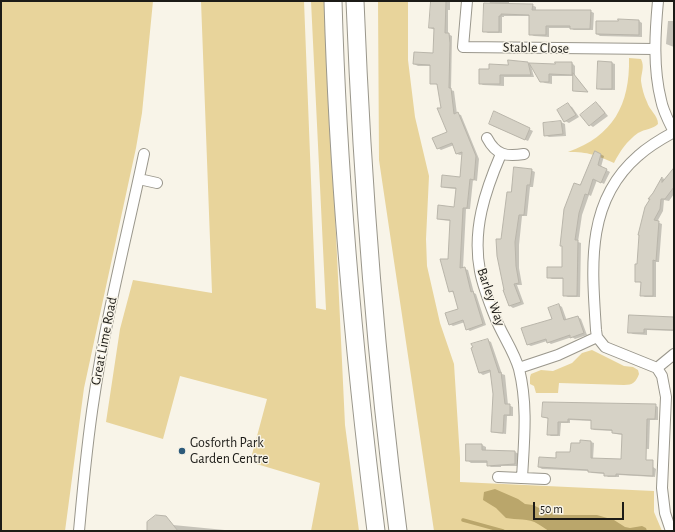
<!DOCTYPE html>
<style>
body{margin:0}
#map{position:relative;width:675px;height:532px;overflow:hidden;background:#f8f4e8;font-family:"Alegreya Sans",sans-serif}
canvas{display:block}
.frame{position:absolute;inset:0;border:2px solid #1c1b17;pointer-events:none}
.scale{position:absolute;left:533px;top:502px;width:91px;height:18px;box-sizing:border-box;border:2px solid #1c1b17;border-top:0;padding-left:5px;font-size:12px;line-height:14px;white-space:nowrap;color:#1c1b17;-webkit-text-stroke:3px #f8f4e8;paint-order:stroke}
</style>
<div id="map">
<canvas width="675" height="532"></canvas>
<div class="frame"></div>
<div class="scale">50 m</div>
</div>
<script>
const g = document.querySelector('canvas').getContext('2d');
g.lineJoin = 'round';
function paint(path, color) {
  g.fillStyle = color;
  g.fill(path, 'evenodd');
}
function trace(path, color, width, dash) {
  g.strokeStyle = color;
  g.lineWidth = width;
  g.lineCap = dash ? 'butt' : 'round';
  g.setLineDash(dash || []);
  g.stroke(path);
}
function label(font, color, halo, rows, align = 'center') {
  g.font = font + ' "Alegreya Sans",sans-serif';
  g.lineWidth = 3;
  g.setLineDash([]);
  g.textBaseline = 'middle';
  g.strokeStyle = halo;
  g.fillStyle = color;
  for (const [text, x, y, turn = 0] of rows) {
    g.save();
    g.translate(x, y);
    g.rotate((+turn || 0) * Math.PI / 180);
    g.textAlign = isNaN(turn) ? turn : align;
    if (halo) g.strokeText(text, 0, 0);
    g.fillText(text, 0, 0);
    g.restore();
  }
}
const green = new Path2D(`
 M1,1H153L142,113L136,148L84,388L65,531H1Z
 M201,1H304L316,308L326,310L311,1H325L345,425L359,531H311L320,483L250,462L267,399L180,376L163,439L106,422L120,329L133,280L212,293Z
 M378,1H408V60L415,117L429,176L426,239L427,266L440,323L454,364L460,458V482L654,491V512L662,531H434L379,160Z
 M629,58L641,59C645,67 641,73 641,81C642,88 644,96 647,102C649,110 658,115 658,124C653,129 645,129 638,133C627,141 620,151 614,163C596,155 589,152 568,152C613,136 630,105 629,58Z
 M592,350L624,366L633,367L638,370L639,374C636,382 633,385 624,385L559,383L558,393H536L534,386L530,384V377L531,374L541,370L553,371L572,363L582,353Z`);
const water = new Path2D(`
 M495,489L518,499L525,504L533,505L541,509L561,515H597L614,520L625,527L630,528L642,526L646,528L647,531H549C545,529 542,526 538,524C529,518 516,520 506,518L496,508L483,500L484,492Z`);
const shadow = new Path2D(`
 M432,1H450V10H448V34L452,36L451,90L454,91L457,114L461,115L479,159L477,181L473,180L470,209H466L463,268L468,270L474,293L476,294L486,325L470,331L467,329L465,322L453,326L450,324L460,309L454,293L450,291L449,260L451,221L441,220L438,218L455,208L456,189L445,188L442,186L460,178L463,154L460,155L457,154L454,145L441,150L438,148L448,132L442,109L439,85L431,83V66H418L414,64L434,54L435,30L430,28Z
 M490,1H509V4L532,5L536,7V11H590L594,13L593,30H574L570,28H549V37L534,36L530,34V16H504V17H502V33H488L484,31Z
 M639,21L642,23V37L600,36L597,34Z
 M668,21H674V47L666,44Z
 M599,62L612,63L615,64V90H601L598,88Z
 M527,63L530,64L556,65L572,63L575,66V76L588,92L574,91V76H552V84L545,83L541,81L531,66L534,77H504V86L483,85L480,83L490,70Z
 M596,104L600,106L608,116L593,127L590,125Z
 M568,105L572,107L579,117L569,123L565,121Z
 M495,113L533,131L528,141L493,126Z
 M561,122L565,124L566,136L549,137L545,135L544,124Z
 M596,152L604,156L601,167L610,172L604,184L597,180L591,196L589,195L582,215L578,242L581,243L580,297H568L564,295V279H552L548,277L563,268L580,186Z
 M531,170L535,172L533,187H530L527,216H522L519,245V268L522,285H517L524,304L513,308L510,306L502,239L512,193Z
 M674,172V194L669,201L664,200L663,211L657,222L662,224L659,262H656V297H645L641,295L642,283L636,281L654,194L663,178L665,180Z
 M559,305L562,307L567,321L578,317L581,319L587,335L575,339L572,337L551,344L547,341L531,346L527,344L553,320Z
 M674,318V331L647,330V335L633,334L629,332Z
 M487,340L491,342L502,374L505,375L508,405L513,407V416H507L506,434L496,433L492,431L494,394L491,372L483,375L480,373Z
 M655,405L658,407V420H650L649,449L625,448L623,435L616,434L613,433V431L594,430L592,428V421L570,420V423H561L560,436H551L548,434L549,419L543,417Z
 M581,442H591L594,443L593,459L653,467L656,469L655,477L619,475V477H608L605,474L592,473L589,471L542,469L539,467L571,453L581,444Z
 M467,445H482L486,447V452H515L519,454V466H501V467H491L488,465V463H471L467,460Z
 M166,517L173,525L235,531H148Z`);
const stream = new Path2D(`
 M463,520L503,531`);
const building = new Path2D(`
 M431,1H446L445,33H449L450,43L449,88H451L454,114L458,112L476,156L474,180L470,179L467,208H463L460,268L465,267L471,292L473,291L483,324L466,330L463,320L449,325L445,313L458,309L453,291L449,292L440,259H448L450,220L437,219L438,205L454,207L456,188L441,187L442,175L460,177L462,152L456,154L452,143L437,149L432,138L447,132L437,108H441L437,84H430V65L413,64L414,52L433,53L434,28H429Z
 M484,3L533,4L532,10H591L590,29H570V26H546V35H529V15L501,14V16H499V32H483Z
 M618,19L639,20V35L596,34V21H618Z
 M508,60L528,62L531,75H500V84H479V69H489V64L508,65Z
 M598,61L612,62V89H597Z
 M555,62H572V75L549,74V82H540L529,63L555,64Z
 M573,73L588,92L573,91Z
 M596,102L605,113L589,126L580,115Z
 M568,103L576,115L564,122L557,110Z
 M494,111L530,128L525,140L489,124Z
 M561,121L563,134L544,136L543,123Z
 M595,151L601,154L598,165L607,169L601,183L593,179L588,195L585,194L579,213L575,240H578L577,296H563V278H547V267H562V246H560L564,209L574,183L580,185Z
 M514,167L532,169L530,185H527L524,215H519L515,242L516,266L519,283L514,284L521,302L509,306L503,290H504L497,256L496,239H501L507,192H511Z
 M674,168V187L665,199H661L660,209L654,220L659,221L656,261L653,260V296H640L641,282H635V264H637L639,235H638L645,207L650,199H648L653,193L662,177V182Z
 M559,304L564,320L578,316L584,333L570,338V335L547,343L546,339L527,345L521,328L552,319L548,308Z
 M629,315L674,317V330L644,329V333H628Z
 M488,339L499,373L501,372L505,404H510V415H504L503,433L491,432L493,394L490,370L479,373L471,348L473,347L471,344Z
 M543,402L656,404L655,419H647L646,460H653V476L616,474V476H604V473L588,472V470L538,467L539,457L556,458V452H570L571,443H580V440L591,441V458L621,459L622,434L612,433V430L591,429V420L568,419V422H558V435H547L548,418L542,417Z
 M466,444H482V450L515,451V464L487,466V461H466Z
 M156,515L166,516L178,531H147V522Z`);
const minor = new Path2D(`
 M467,1L463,47L655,49
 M658,1C655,33 653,68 661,100C663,111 669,122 674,132
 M487,138C496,155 506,157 524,154
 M501,154C485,191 472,230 480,271C483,287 489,302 495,317C502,335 514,351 519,369C528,405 524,441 522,478
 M139,179L157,183
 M519,368L558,355L597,337
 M657,368L674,354
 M498,477L545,479
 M79,531C83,487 87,442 94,398C106,316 127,235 144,154
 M671,531L665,513L662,488L666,397L662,376L657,368L605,347L597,337L596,330C592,267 585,202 638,156C649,146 661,139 674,132`);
const primary = new Path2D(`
 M333,1C338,178 354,355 376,531
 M355,1C362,178 375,355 398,531`);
const markers = [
 [182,451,4,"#2d5a7a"]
];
const streetNames = [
 ["Stable Close",536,48,1],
 ["Barley Way",491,297,71],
 ["Great Lime Road",104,341,-79]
];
const poiNames = [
 ["Gosforth Park",190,443],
 ["Garden Centre",190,459]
];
paint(green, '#e8d49b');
paint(water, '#baa66b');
paint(shadow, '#0003');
trace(stream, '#baa66b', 3.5);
paint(building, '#d6d2c6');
trace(building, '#b9b5aa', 1);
trace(minor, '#9a978c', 12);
trace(primary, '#9a978c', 19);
trace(minor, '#fff', 10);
trace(primary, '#fff', 17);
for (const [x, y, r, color] of markers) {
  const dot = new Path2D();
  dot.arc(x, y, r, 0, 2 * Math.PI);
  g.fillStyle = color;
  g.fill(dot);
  trace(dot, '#f8f4e8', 1.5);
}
label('14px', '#1c1b17', '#f8f4e8', streetNames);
label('14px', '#1c1b17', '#f8f4e8', poiNames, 'left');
</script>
